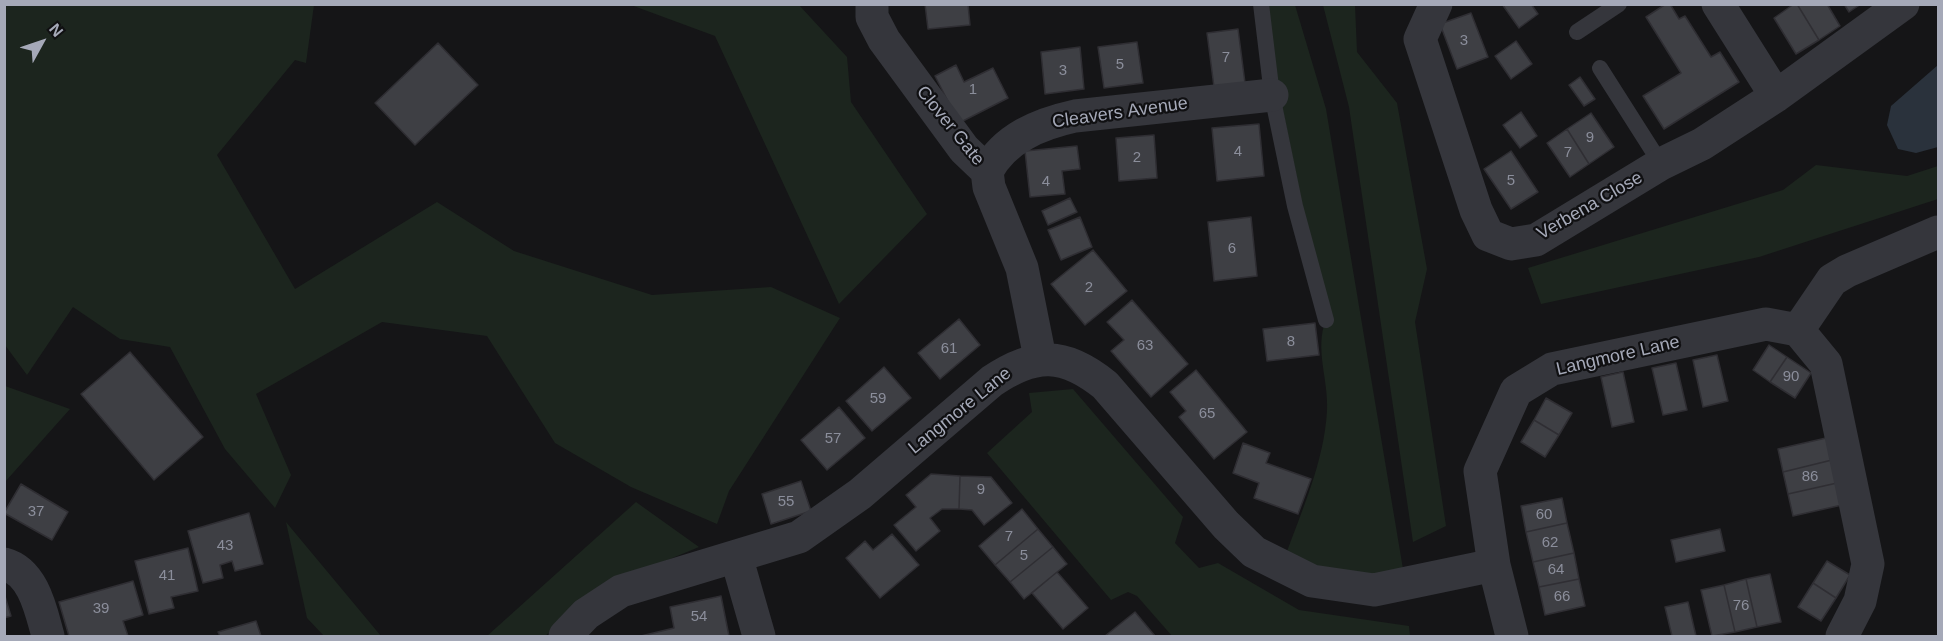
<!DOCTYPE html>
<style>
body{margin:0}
#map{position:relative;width:1943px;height:641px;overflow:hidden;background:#151517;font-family:Arial,sans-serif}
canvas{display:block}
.frame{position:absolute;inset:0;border:6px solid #a5a9b8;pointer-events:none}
.north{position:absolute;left:12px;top:12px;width:60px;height:60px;-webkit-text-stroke:4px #101012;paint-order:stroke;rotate:50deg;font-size:16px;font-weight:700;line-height:24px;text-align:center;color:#a5a9b8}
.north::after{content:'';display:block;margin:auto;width:21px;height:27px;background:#a5a9b8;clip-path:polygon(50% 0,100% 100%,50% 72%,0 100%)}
</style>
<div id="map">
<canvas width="1943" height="641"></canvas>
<div class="frame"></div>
<div class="north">N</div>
</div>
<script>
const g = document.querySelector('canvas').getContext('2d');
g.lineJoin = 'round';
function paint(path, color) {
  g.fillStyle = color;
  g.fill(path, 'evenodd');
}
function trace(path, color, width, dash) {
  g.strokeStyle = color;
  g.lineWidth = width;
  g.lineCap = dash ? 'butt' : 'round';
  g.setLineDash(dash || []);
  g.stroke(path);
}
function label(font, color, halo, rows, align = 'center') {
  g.font = font + ' Arial,sans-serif';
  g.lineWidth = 4.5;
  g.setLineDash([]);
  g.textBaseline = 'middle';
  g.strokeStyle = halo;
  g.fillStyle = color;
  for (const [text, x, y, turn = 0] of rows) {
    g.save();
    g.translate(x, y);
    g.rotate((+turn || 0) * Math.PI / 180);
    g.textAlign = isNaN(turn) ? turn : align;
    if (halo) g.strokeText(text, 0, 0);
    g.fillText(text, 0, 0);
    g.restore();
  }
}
const green = new Path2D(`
 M5,4L314,5L306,63L295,60L217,155L295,289L437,202L514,251L652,295L771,287L840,318L729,491L717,524L631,487L555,443L487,336L382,322L256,394L291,475L275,508L225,449L170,347L120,339L73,307L27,375L5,345Z
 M631,5H799L847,57L851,102L927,214L839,304L715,36Z
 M1261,5H1295L1326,109L1404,575L1354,579L1285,557C1302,510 1324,462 1327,411C1329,381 1314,348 1326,320Z
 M1323,5H1355L1357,52L1397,103L1427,269L1415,322L1446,526L1413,542L1349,107Z
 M1816,165L1907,176L1938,166V199L1759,257L1541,304L1528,268L1783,190Z
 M5,386L70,409L5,482L4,386Z
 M1073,389L1183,517L1175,543L1199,568L1218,563L1299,610L1409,626L1410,636H1172L1137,596L1128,592L1111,600L987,453L1032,412L1029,393Z
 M636,502L699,547L612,583L545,636H487Z
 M286,522L381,636H324L307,618Z`);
const water = new Path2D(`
 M1938,65V147L1916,153L1898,149L1887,125L1891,106Z`);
const building = new Path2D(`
 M925,4H968L970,25L928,29Z
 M1502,4H1531L1538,14L1519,28Z
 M1666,4H1670L1679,19L1685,16L1711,57L1720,52L1739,82L1664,129L1643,96L1681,73L1646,17Z
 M1794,4H1797L1819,40L1796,54L1774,18Z
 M1797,4H1827L1840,26L1819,40Z
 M1844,4H1861L1849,12Z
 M1471,13L1488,57L1457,69L1440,24Z
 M1238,29L1245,83L1214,87L1207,33Z
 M1516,41L1532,64L1511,79L1495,56Z
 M1137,42L1143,83L1104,88L1098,47Z
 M438,43L478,85L415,145L375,103Z
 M1080,47L1084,89L1045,94L1041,52Z
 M956,65L964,82L993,68L1008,98L959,123L935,76Z
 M1580,77L1595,99L1584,106L1569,85Z
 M1521,112L1537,136L1520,148L1503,125Z
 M1591,113L1614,147L1589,164L1567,129Z
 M1259,124L1264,176L1217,181L1212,128Z
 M1567,129L1589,164L1570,177L1547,143Z
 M1154,135L1157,178L1119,181L1116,138Z
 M1077,146L1080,169L1062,171L1065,194L1030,197L1025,151Z
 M1511,151L1538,192L1511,209L1484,169Z
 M1070,198L1077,212L1048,225L1042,211Z
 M1080,217L1092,247L1061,260L1048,230Z
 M1251,217L1257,276L1214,281L1208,222Z
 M1093,250L1127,291L1085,325L1051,284Z
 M1132,300L1188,364L1151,397L1111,351L1124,340L1107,322Z
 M959,319L980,345L940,379L918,353Z
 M1315,323L1319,355L1267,361L1263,329Z
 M1769,345L1787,357L1770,382L1753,370Z
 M130,352L203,437L154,480L81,394Z
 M1717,355L1728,401L1703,407L1693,360Z
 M1787,357L1811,373L1795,398L1770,382Z
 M1676,363L1687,410L1663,415L1652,368Z
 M884,367L911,398L872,431L846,401Z
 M1196,370L1247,432L1214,459L1179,417L1186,411L1170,392Z
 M1623,372L1634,422L1612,427L1601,377Z
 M1546,398L1572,413L1559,435L1534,420Z
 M839,407L865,438L827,470L801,440Z
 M1534,420L1559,435L1545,457L1521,442Z
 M1826,438L1832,460L1783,472L1778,449Z
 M1243,443L1270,453L1266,463L1311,479L1298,514L1254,498L1259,483L1233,473Z
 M1832,460L1837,483L1788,494L1783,472Z
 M931,474L960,476L959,509H942L930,518L940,531L916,551L894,525L916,507L906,495Z
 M960,476L991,477L1012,503L984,525L972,510L959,509Z
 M801,481L811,511L771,524L762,494Z
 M1837,483L1842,505L1793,516L1788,494Z
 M21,484L68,512L52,540L4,513Z
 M1562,498L1567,523L1526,532L1521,506Z
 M1022,509L1038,529L995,565L979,546Z
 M249,513L263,564L235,571L232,561L220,565L223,578L203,583L188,531Z
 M1567,523L1574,553L1533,562L1526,532Z
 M1038,529L1053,547L1010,582L995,565Z
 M1720,529L1725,551L1676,562L1671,540Z
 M892,534L919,565L880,598L846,558L865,541L873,550Z
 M1053,547L1067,564L1024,599L1010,582Z
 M188,548L198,591L171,597L174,608L149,614L135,561Z
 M1574,553L1579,579L1539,587L1533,562Z
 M1827,561L1850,575L1836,598L1813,583Z
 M1057,572L1088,608L1063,629L1032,593Z
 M1770,574L1781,622L1757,627L1746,579Z
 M1579,579L1585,606L1545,615L1539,587Z
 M1746,579L1757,627L1735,632L1724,585Z
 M133,581L143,615L123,621L128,636H69L59,602Z
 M1813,583L1836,598L1821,621L1798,607Z
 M1724,585L1735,632L1712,636L1701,590Z
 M4,593L11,616L4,618Z
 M721,596L729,636H641L674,628L670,607Z
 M1688,602L1696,636H1672L1665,607Z
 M1135,612L1155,636H1105Z
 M256,621L261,636H220L218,632Z`);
const lane = new Path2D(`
 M1261,4L1272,95L1295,206L1326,320
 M1577,32L1619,4
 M1600,68L1661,164`);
const street = new Path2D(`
 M872,4V17L884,40L964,149L987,171L989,187L1022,268L1040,358
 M1436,4L1420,39L1476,210L1488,235L1511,244L1536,240L1661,164L1702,144L1776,96L1903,4
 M1718,4L1776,96
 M987,171C1005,138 1039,124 1075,116L1272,95
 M1798,330L1832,280L1847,271L1938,232
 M736,556L759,636
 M4,564C34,572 41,611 48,636
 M565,636L586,614L621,591L799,537L860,494L992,381C1035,352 1064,352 1105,385L1226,525L1254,552L1312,581L1374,590L1494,565
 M1512,636L1494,565L1480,471L1516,391L1552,369L1766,324L1798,330L1826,364L1868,564L1860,601L1842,636`);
const numberNames = [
 ["3",1464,41],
 ["7",1226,58],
 ["5",1120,65],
 ["3",1063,71],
 ["1",973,90],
 ["9",1590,138],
 ["4",1238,152],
 ["7",1568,153],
 ["2",1137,158],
 ["5",1511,181],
 ["4",1046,182],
 ["6",1232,249],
 ["2",1089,288],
 ["8",1291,342],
 ["63",1145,346],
 ["61",949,349],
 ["90",1791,377],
 ["59",878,399],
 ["65",1207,414],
 ["57",833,439],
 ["86",1810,477],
 ["9",981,490],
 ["55",786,502],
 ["37",36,512],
 ["60",1544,515],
 ["7",1009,537],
 ["62",1550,543],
 ["43",225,546],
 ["5",1024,556],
 ["64",1556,570],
 ["41",167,576],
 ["66",1562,597],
 ["76",1741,606],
 ["39",101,609],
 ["54",699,617]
];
const streetNames = [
 ["Cleavers Avenue",1120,113,-8],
 ["Clover Gate",950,126,51],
 ["Verbena Close",1590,206,-30],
 ["Langmore Lane",1618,356,-13],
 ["Langmore Lane",960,411,-39]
];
paint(green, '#1c251e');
paint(water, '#2a323c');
paint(building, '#3e3f44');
trace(building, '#2f2e33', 1.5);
trace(lane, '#35363c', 16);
trace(street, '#35363c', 33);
label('15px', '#8b8e9b', null, numberNames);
label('18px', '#a5a9b8', '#101012', streetNames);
</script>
